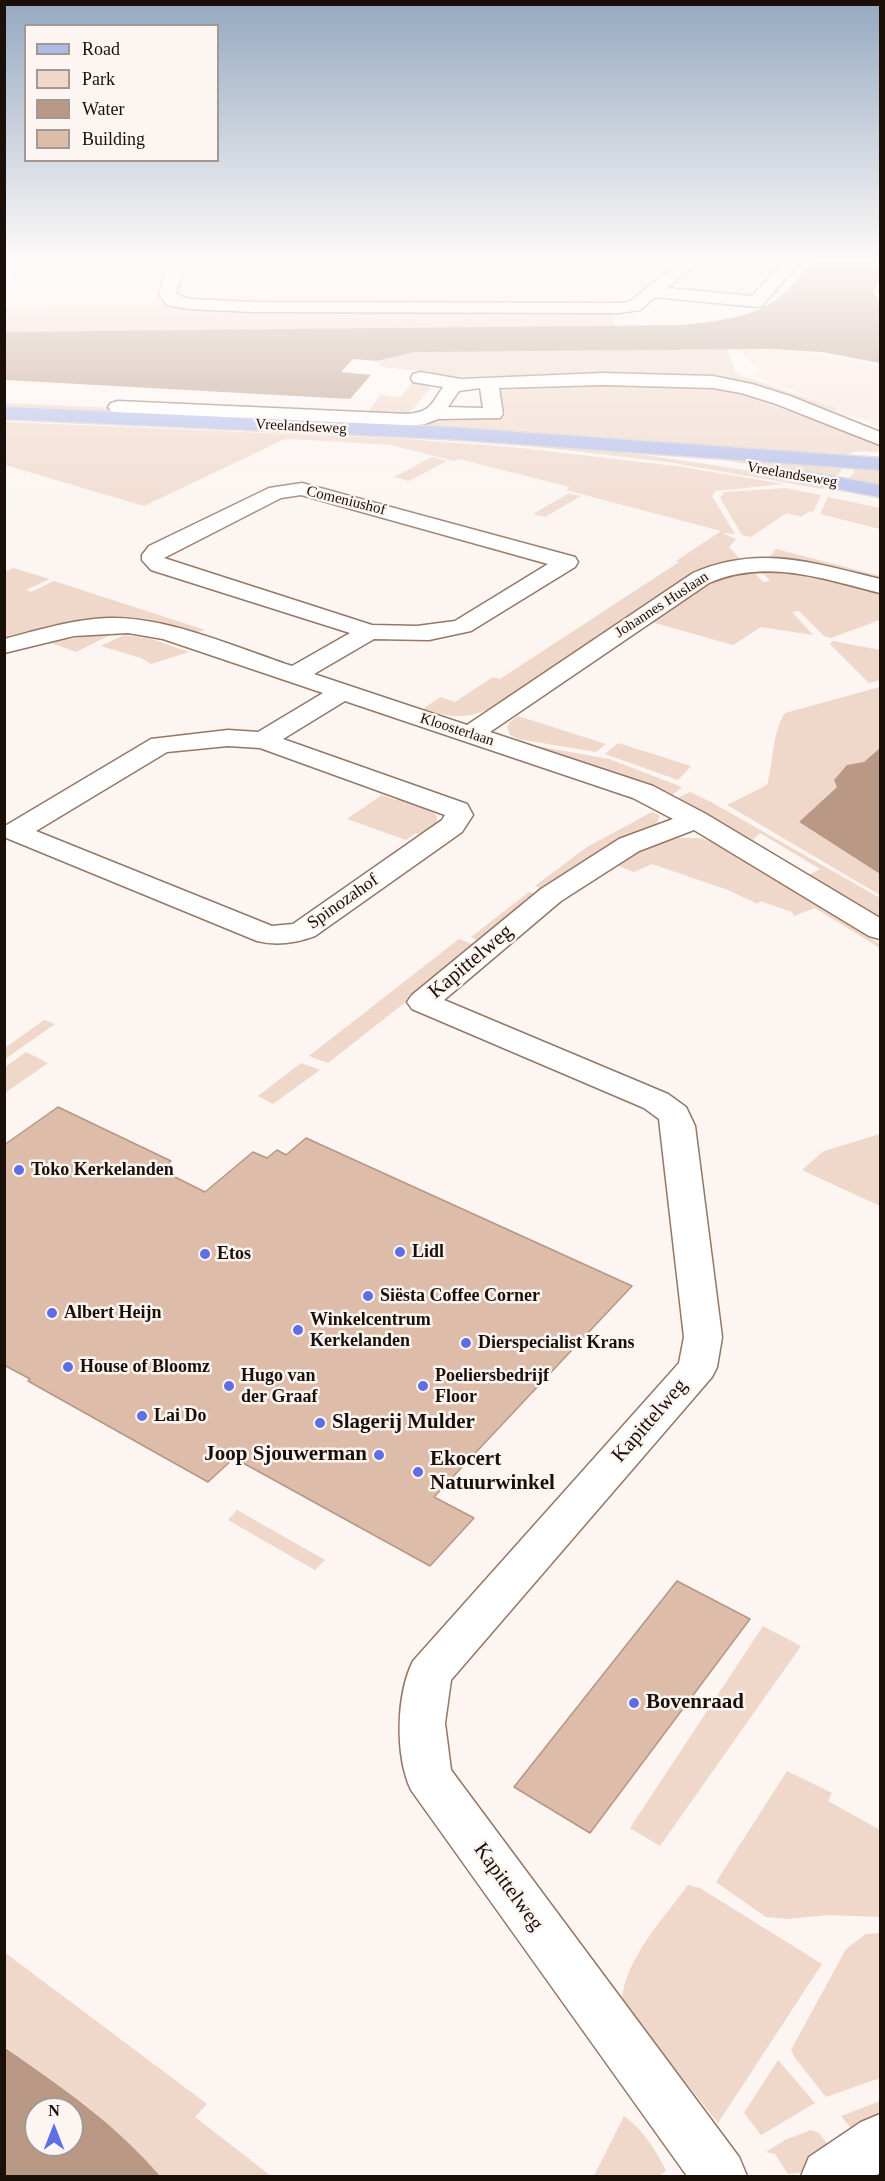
<!DOCTYPE html>
<meta charset="utf-8">
<style>
body{margin:0}
#map{position:relative;width:885px;height:2181px;overflow:hidden;background:#fcf5f1;font-family:Georgia,serif}
canvas{display:block}
.frame{position:absolute;inset:0;border:6px solid #1b1009;pointer-events:none}
.legend{position:absolute;left:24px;top:24px;width:195px;height:138px;box-sizing:border-box;background:#fcf5f1;border:2px solid #a29994;margin:0;padding:8px 10px;list-style:none;font-size:18px;color:#1b1009}
.legend li{display:flex;align-items:center;gap:12px;height:30px}
.legend b{width:30px;border:2px solid #a29994}
.north{position:absolute;left:24px;top:2097px;width:60px;height:60px;box-sizing:border-box;background:#fcf5f1;border:2px solid #a29994;border-radius:50%;rotate:0deg;font-size:16px;font-weight:700;line-height:24px;text-align:center;color:#1b1009}
.north::after{content:'';display:block;margin:auto;width:21px;height:27px;background:#5e6ee5;clip-path:polygon(50% 0,100% 100%,50% 72%,0 100%)}
</style>
<div id="map">
<canvas width="885" height="2181"></canvas>
<div class="frame"></div>
<ul class="legend">
<li><b style="height:8px;background:#b0bae9"></b>Road</li>
<li><b style="height:16px;background:#efd7c9"></b>Park</li>
<li><b style="height:16px;background:#b99985"></b>Water</li>
<li><b style="height:16px;background:#ddbda9"></b>Building</li>
</ul>
<div class="north">N</div>
</div>
<script>
const g = document.querySelector('canvas').getContext('2d');
g.lineJoin = 'round';
function paint(path, color) {
  g.fillStyle = color;
  g.fill(path, 'evenodd');
}
function trace(path, color, width, dash) {
  g.strokeStyle = color;
  g.lineWidth = width;
  g.lineCap = dash ? 'butt' : 'round';
  g.setLineDash(dash || []);
  g.stroke(path);
}
function label(font, color, halo, rows, align = 'center') {
  g.font = font + ' Georgia,serif';
  g.lineWidth = 5;
  g.setLineDash([]);
  g.textBaseline = 'middle';
  g.strokeStyle = halo;
  g.fillStyle = color;
  for (const [text, x, y, turn = 0] of rows) {
    g.save();
    g.translate(x, y);
    g.rotate((+turn || 0) * Math.PI / 180);
    g.textAlign = isNaN(turn) ? turn : align;
    if (halo) g.strokeText(text, 0, 0);
    g.fillText(text, 0, 0);
    g.restore();
  }
}
const built = new Path2D(`
 M20,262H787L753,299L645,293L605,301L215,302L153,311H5L4,294Z
 M740,350L805,352L880,365V427L858,417L836,415L805,401L812,398L752,375L760,372Z`);
const green = new Path2D(`
 M179,306L641,309L613,317L614,327L5,332V308Z
 M727,349L735,371L740,375L836,408L833,410L832,415L787,398L633,376L440,377L406,417L366,415L380,395L400,397L418,377H425L429,372L383,367L377,362L404,353L424,351Z
 M628,381L716,387L735,392L880,444V452C868,452 852,448 844,458L5,409V403L433,422L440,416L506,417L496,384Z
 M5,422L405,439L512,447L677,466L784,484L715,491L712,496L735,534L722,533L736,539L729,547L743,562L493,710L489,709C463,720 449,717 423,709L440,697L455,702L493,677L500,679L679,562L676,561L721,531L566,490L570,487L459,459L454,461L391,445L291,439L283,440L144,506L5,465Z
 M88,422C252,428 417,431 581,448C663,456 745,470 827,484L822,489L667,462L503,443Z
 M700,456L843,464L841,471L833,479Z
 M432,457L447,461L409,481L394,477Z
 M856,465L880,467V488L845,481L854,473Z
 M785,488L821,495L813,512L810,511L801,517L787,513L751,537L742,535L720,498L724,492Z
 M569,493L581,496L545,517L533,514Z
 M828,497L880,508V529L820,514Z
 M776,549L880,576V581L768,559Z
 M13,568L49,579L26,590L31,592L54,581L205,630C186,637 166,623 147,619C99,611 51,627 5,638V572Z
 M750,568L763,582L770,581L758,568L801,571L880,589V620L831,638L824,636L799,611L792,612L813,635L761,627L733,645L648,621L708,580Z
 M112,634L76,652L51,643L84,636Z
 M124,635L151,639L189,652L151,664L141,658L101,646Z
 M833,641L880,650V680L869,683L830,644Z
 M880,687V748L799,822L880,874V895L727,805L767,785C774,761 772,732 785,713Z
 M518,716L606,744L596,752L518,739L510,735L507,727L510,722Z
 M514,742L609,759L682,787L672,795L637,781Z
 M618,743L691,766L678,780L605,754Z
 M690,792L711,802L880,898V916L809,875L820,869L760,833L753,840L678,798Z
 M382,795L396,800L399,798L429,809L437,816V822L420,835L416,833L406,840L347,819Z
 M652,812L660,816L655,827L601,850L547,891L535,886L587,847Z
 M675,838H699L715,843L880,944V948L815,908L794,916L792,912L760,901L758,904L728,890L652,864L634,872L613,864L642,849Z
 M529,892L539,896L481,942L471,937Z
 M459,939L477,946L328,1063L309,1056Z
 M44,1020L55,1024L5,1059V1048Z
 M26,1052L48,1063L5,1093V1067Z
 M301,1063L320,1070L273,1104L258,1096Z
 M880,1134V1206L802,1170L824,1151Z
 M237,1510L325,1560L315,1570L228,1520Z
 M763,1626L801,1646L660,1846L630,1828Z
 M787,1771L832,1793L828,1801L880,1830V1917L828,1915L788,1919L766,1917L716,1882Z
 M688,1885L700,1888L822,1964L718,2123L622,2002C623,1961 664,1918 688,1885Z
 M880,1933V2078L826,2097L795,2058L791,2050L846,1949L866,1934Z
 M4,1952L207,2104L195,2117L271,2176H160C116,2124 60,2086 5,2047Z
 M778,2060L815,2103L761,2135L744,2113Z
 M880,2101V2125L860,2139L841,2116Z
 M624,2116C643,2130 656,2150 666,2171L659,2176H594Z
 M811,2130L819,2133L836,2156L805,2172L788,2174L775,2154L766,2152L785,2140Z`);
const water = new Path2D(`
 M813,262H880V281L873,291L880,304V363L822,352L770,349L414,352L377,361L353,359L341,372L371,375L350,399L5,380V332L680,325C713,322 755,318 781,296C793,286 803,273 813,262Z
 M880,748V874L799,822L837,787L834,780L847,765L864,762Z
 M4,2047C60,2086 116,2124 160,2176H5ZM36,2109H72V2145H36Z`);
const building = new Path2D(`
 M58,1107L171,1161L161,1170L205,1192L253,1152L267,1158L277,1150L286,1155L306,1138L632,1286L434,1497L474,1518L430,1566L234,1458L208,1482L28,1381L30,1379L4,1365V1145Z
 M677,1581L750,1619L590,1833L514,1787Z`);
const minor = new Path2D(`
 M168,262H184L176,294L189,299L253,302L620,303L629,302L680,262H698L667,288L752,296L783,262H800L762,306L756,307L655,297L640,310L620,313L253,312L189,309L167,305L159,295Z
 M420,372L461,379L603,373L713,376L752,384L790,396L880,432V445L776,404L741,393L713,388L603,385L499,388L503,414L500,418L438,419L425,424L407,426L118,413L111,411L108,407L111,403L118,401L407,414C430,412 431,405 443,387L413,382L411,378L413,374ZM480,388L483,408L448,407L459,391Z
 M302,483L575,557L578,562L575,567L471,631L429,640L374,639L314,674L467,725L693,573C759,544 814,563 880,579V593C823,579 766,558 709,583L490,732L653,786L706,814L880,918V939L869,936L694,830L639,851L561,901L444,1000L668,1094L686,1107L695,1126L722,1337L717,1367L712,1377L451,1680L445,1723L451,1770L739,2157L747,2176H687L411,1790C395,1756 396,1695 413,1661L679,1363L684,1337L659,1119L644,1108L412,1009L407,1002L412,995L541,889L619,839L673,819L633,798L345,701L283,739L467,804L473,815L462,832L315,936C296,943 277,946 257,941L4,837L5,826L151,739L228,730L258,732L323,693L163,639L128,633L74,636L4,653V639C39,630 73,619 109,618C166,616 238,648 292,666L350,633L151,570L142,560V555L149,546L269,488ZM301,495L548,564L455,621L417,626L372,625L164,558L281,498ZM228,746L260,748L445,815L442,820L293,924L272,926L36,831L167,752Z
 M880,2114V2173L875,2176H801L809,2157L861,2122Z`);
const major = new Path2D(`
 M4,407L447,427L880,458V470L447,439L4,419Z
 M797,470L880,485V497L790,480L787,476L790,472Z`);
const markers = [
 [19,1170,6,"#5e6ee5"],
 [400,1252,6,"#5e6ee5"],
 [205,1254,6,"#5e6ee5"],
 [368,1296,6,"#5e6ee5"],
 [52,1313,6,"#5e6ee5"],
 [298,1330,6,"#5e6ee5"],
 [466,1343,6,"#5e6ee5"],
 [68,1367,6,"#5e6ee5"],
 [229,1386,6,"#5e6ee5"],
 [423,1386,6,"#5e6ee5"],
 [142,1416,6,"#5e6ee5"],
 [320,1423,6,"#5e6ee5"],
 [379,1455,6,"#5e6ee5"],
 [418,1472,6,"#5e6ee5"],
 [634,1703,6,"#5e6ee5"]
];
const farStreetnames = [
 ["Vreelandseweg",301,427,3],
 ["Vreelandseweg",792,475,10],
 ["Comeniushof",346,501,14],
 ["Johannes Huslaan",662,605,-33],
 ["Kloosterlaan",457,730,18]
];
const streetNames = [
 ["Spinozahof",343,902,-35]
];
const poiNames = [
 ["Toko Kerkelanden",31,1170],
 ["Lidl",412,1252],
 ["Etos",217,1254],
 ["Siësta Coffee Corner",380,1296],
 ["Albert Heijn",64,1313],
 ["Winkelcentrum",310,1320],
 ["Kerkelanden",310,1341],
 ["Dierspecialist Krans",478,1343],
 ["House of Bloomz",80,1367],
 ["Hugo van",241,1376],
 ["der Graaf",241,1397],
 ["Poeliersbedrijf",435,1376],
 ["Floor",435,1397],
 ["Lai Do",154,1416]
];
const nearStreetnames = [
 ["Kapittelweg",471,962,-40],
 ["Kapittelweg",650,1421,-49],
 ["Kapittelweg",508,1887,54]
];
const nearPoinames = [
 ["Slagerij Mulder",332,1423],
 ["Joop Sjouwerman",367,1455,"right"],
 ["Ekocert",430,1460],
 ["Natuurwinkel",430,1484],
 ["Bovenraad",646,1703]
];
paint(built, '#f9e9df');
paint(green, '#efd7c9');
paint(water, '#b99985');
paint(building, '#ddbda9');
trace(building, '#b69784', 1.5);
trace(minor, '#957765', 3);
trace(major, '#d6d4d3', 3);
paint(minor, '#fff');
paint(major, '#b0bae9');
const sky = g.createLinearGradient(0, 0, 0, 567);
sky.addColorStop(0, '#95a9c0');
sky.addColorStop(0.46, '#fefaf9');
sky.addColorStop(1, '#fefaf900');
g.fillStyle = sky;
g.fillRect(0, 0, 885, 567);
for (const [x, y, r, color] of markers) {
  const dot = new Path2D();
  dot.arc(x, y, r, 0, 2 * Math.PI);
  g.fillStyle = color;
  g.fill(dot);
  trace(dot, '#fcf5f1', 2);
}
label('15px', '#1b1009', '#fcf5f1', farStreetnames);
label('18px', '#1b1009', '#fcf5f1', streetNames);
label('bold 18px', '#1b1009', '#fcf5f1', poiNames, 'left');
label('21px', '#1b1009', '#fcf5f1', nearStreetnames);
label('bold 21px', '#1b1009', '#fcf5f1', nearPoinames, 'left');
</script>
